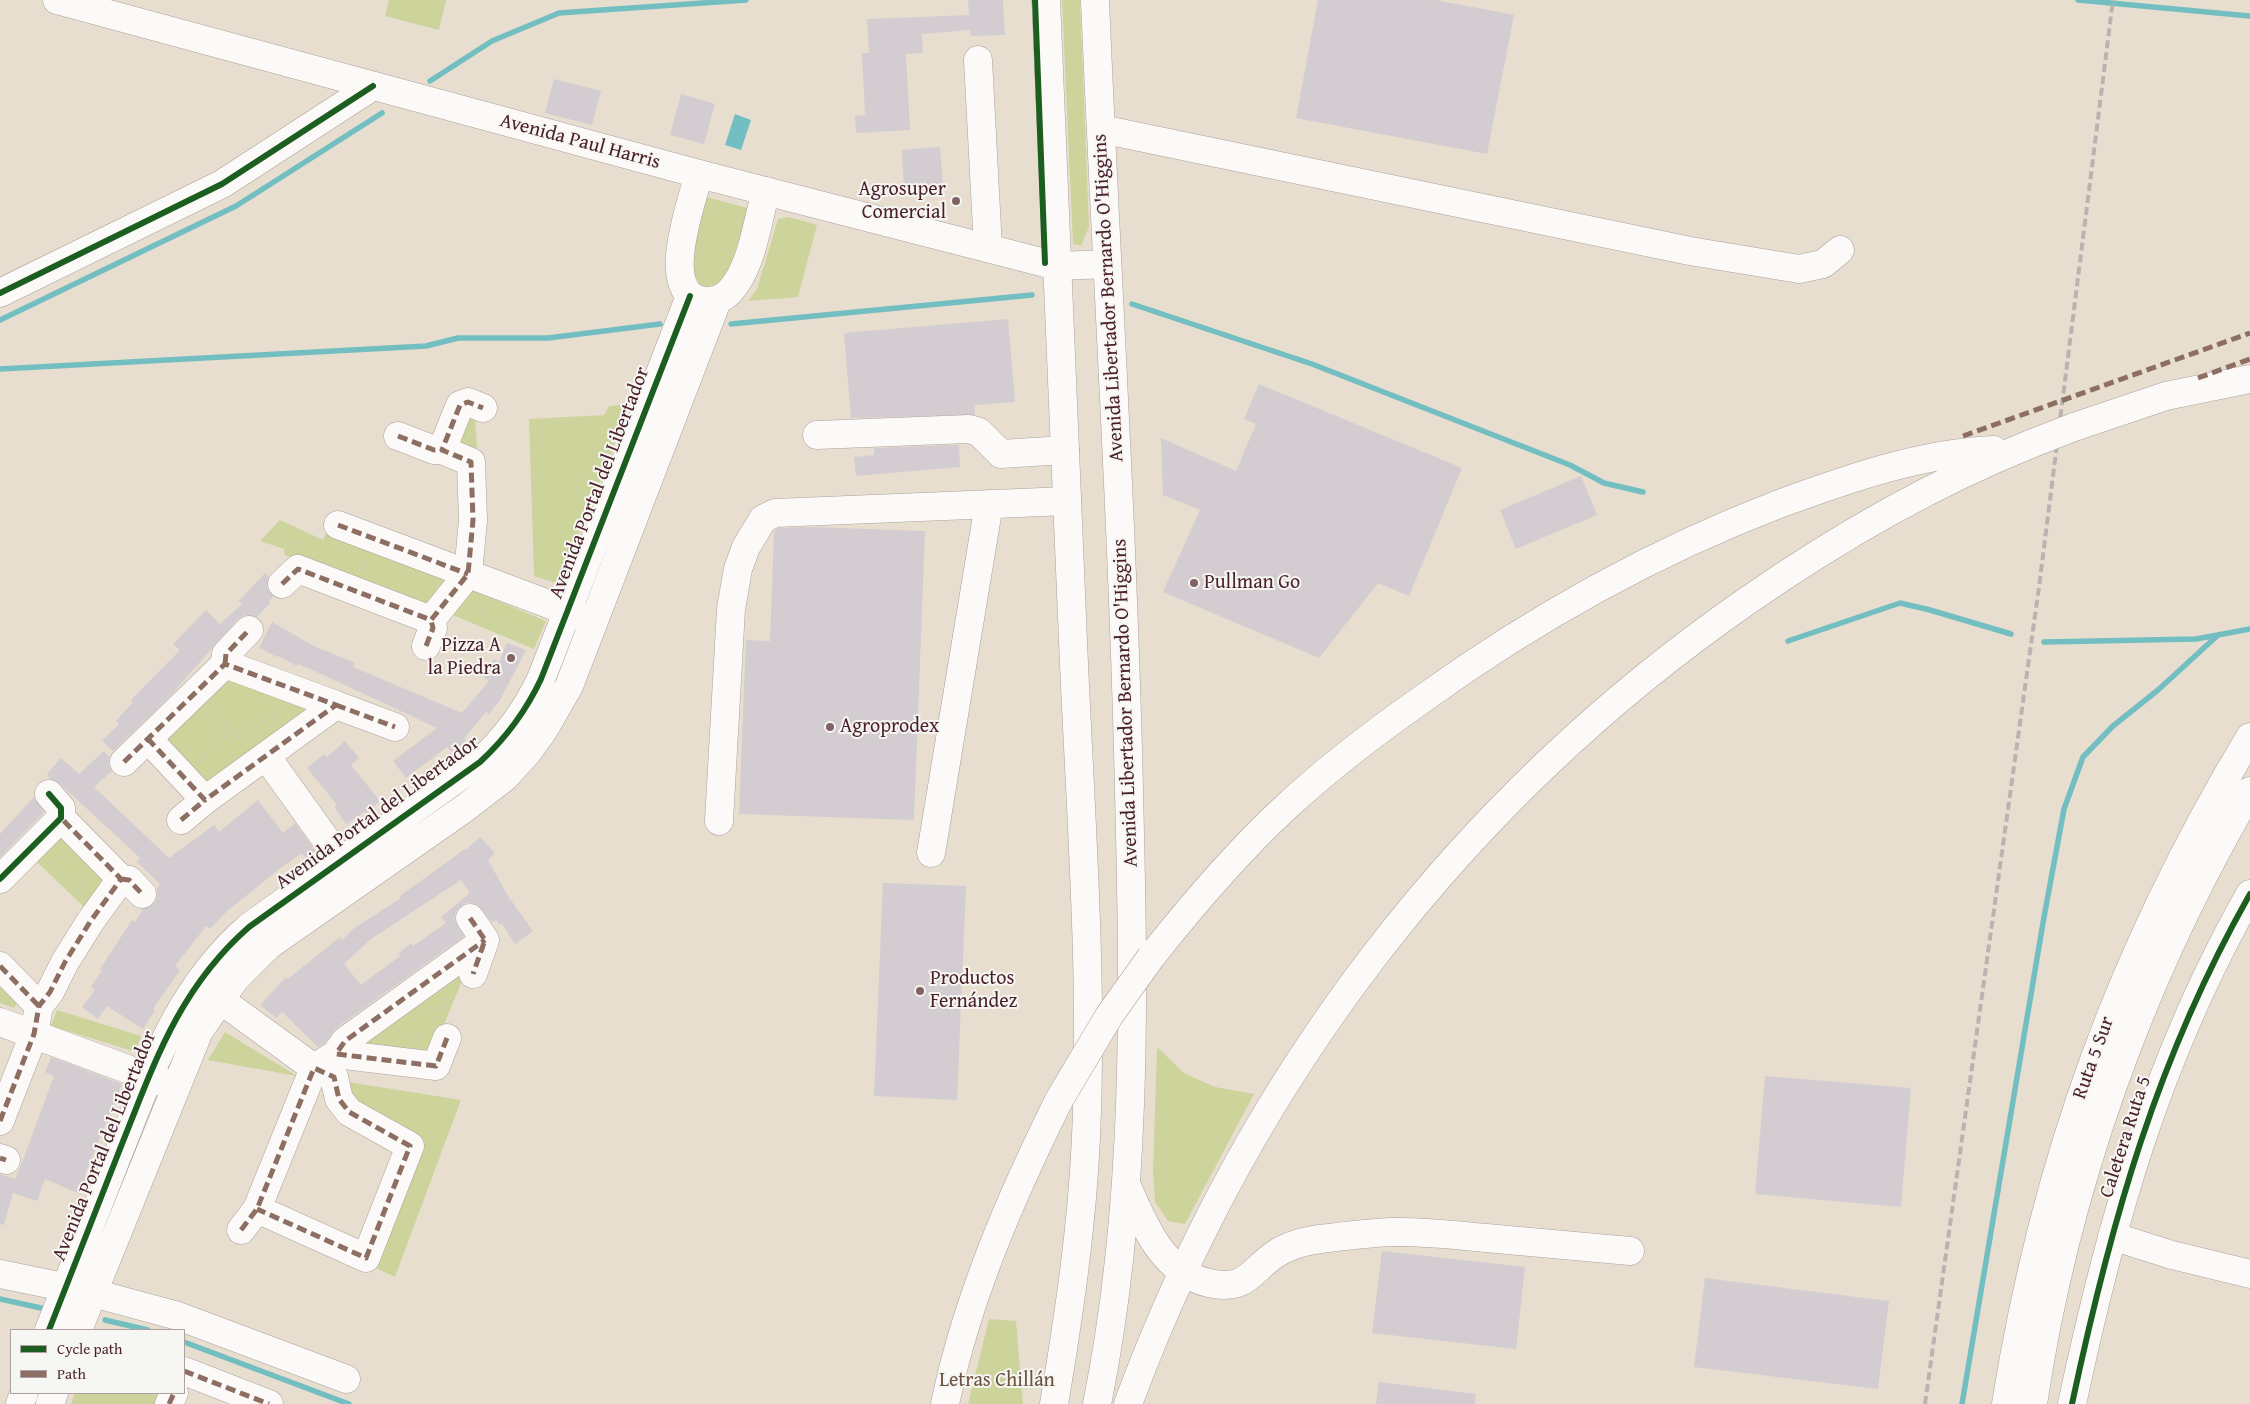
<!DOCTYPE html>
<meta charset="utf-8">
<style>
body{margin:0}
#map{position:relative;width:2250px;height:1404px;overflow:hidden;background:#e8ded0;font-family:"Gentium Book Plus",serif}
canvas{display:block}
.legend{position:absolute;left:10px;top:1329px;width:175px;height:65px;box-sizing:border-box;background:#f6f6f2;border:1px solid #b1a0a2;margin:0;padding:6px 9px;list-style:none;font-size:15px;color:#4a1f2b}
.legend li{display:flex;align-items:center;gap:10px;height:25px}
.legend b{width:25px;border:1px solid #b1a0a2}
</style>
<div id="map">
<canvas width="2250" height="1404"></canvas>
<ul class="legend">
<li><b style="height:6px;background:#1b5e20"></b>Cycle path</li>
<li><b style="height:6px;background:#8d6e63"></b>Path</li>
</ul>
</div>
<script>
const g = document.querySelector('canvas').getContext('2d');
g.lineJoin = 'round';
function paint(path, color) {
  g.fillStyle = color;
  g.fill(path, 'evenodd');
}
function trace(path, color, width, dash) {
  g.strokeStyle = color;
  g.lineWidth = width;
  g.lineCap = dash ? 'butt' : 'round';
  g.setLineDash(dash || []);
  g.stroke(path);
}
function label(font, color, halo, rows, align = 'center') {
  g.font = font + ' "Gentium Book Plus",serif';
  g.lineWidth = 4;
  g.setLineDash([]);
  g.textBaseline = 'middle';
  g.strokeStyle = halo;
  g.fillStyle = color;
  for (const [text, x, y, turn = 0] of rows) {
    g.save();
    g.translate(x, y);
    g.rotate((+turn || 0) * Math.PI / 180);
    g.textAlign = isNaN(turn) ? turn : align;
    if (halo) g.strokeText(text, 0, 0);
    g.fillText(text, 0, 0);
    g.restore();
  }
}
const green = new Path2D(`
 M389,0H446L439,30L385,16Z
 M1062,0H1080L1089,227L1081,246L1073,244Z
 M706,197L751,209C745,227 734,278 717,285C712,287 707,287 701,286L690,267Z
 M789,217L817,225L798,297L748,301L757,289L778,219Z
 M631,404L559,584L534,576L529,419L604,415L609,406Z
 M468,412L475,415L477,449L471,454L454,447Z
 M280,520L323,540L330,527L452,578L425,610L285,555L284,549L260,541Z
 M472,590L546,621L534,649L448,613Z
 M227,673L315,708L207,789L158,738Z
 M60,831L109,881L86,909L34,859Z
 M469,964L431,1056L350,1050Z
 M0,976L19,1001L14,1008L0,1003Z
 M57,1010L141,1036L136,1052L51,1026Z
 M225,1032L297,1076L208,1060Z
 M1157,1047L1184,1073L1215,1087L1254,1094L1185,1224L1168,1221L1155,1202L1153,1172Z
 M348,1082L461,1100L395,1277L374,1267L422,1142L349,1096Z
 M989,1319L1016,1321L1023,1404H968Z
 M75,1393H163L158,1404H71Z`);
const water = new Path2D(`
 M735,114L751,120L741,150L725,145Z`);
const stream = new Path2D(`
 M2078,0L2250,16
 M430,81L492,41L559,13L746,0
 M1132,304L1312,364L1570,465L1604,483L1643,492
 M0,320L236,206L382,113
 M731,324L1032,295
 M0,369L426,346L458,338H548L660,324
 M1788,641L1900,603L1930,610L2011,634
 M2044,642L2196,639L2250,629
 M0,1299L41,1308
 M105,1320L148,1330
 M184,1342L349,1404
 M1962,1404L2044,917L2064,809L2083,757L2113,726L2158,690L2218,635`);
const building = new Path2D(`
 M968,0H1003L1005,35L971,36L970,30L922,34L923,53L906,54L910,130L856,133L855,116L865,115L862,53H869L867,19L969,15Z
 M1318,0H1436L1514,15L1487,154L1296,118Z
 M554,79L601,91L592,125L545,113Z
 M681,94L715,104L704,144L670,135Z
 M940,147L943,187L904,189L902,150Z
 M1008,319L1015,402L974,405L975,415L851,418L844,333Z
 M1259,384L1462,468L1409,596L1378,583L1319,658L1163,592L1200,510L1163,495L1161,438L1236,471L1256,424L1244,419Z
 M959,445L960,467L856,476L854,457L874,455V448Z
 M1581,476L1597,515L1516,549L1500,510Z
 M813,527L925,531L914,820L739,814L746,640L770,641L774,532L779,528Z
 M265,573L269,577L267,588L273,596L269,602L270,603L257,617L245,615L238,619L169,697L113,751L102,741L119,724L116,721L133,702L131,700L180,650L173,644L206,610L220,624L242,604L239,601Z
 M272,622L314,646L355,663L353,667L462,713L489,681L484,678L494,659L499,662L507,643L526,650L500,700L489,714L486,712L464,739L466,741L453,753L447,747L406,778L393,761L437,728L321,674L298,664L297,666L278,656L277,657L259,648Z
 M345,741L359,758L351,765L380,801L366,813L364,812L346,824L334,807L337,805L307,768L324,754L327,757Z
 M104,751L109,757V765L112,771L94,787L169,858L214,825L219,832L258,800L283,833L295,823L315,851L306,858L302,853L282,867L226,912L210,929L206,926L175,966L180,970L153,1009L155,1010L143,1029L107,1006L98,1019L82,1007L95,990L91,987L102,970L100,969L132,920L135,922L143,909L153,905L157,898V889L160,884L137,862L140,858L124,843L60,784L50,779L47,774L61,758L79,774Z
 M34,797L44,812L0,857V834Z
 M480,837L495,853L488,860L508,896L533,931L515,944L502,924L500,925L496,920L492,922L477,904L469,902L462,905L456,911L454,919L464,936L336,1028L325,1043L318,1047L282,1012L276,1018L260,1005L286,977L288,979L340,937L342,940L353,929L401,898L400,896L408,890L465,849L466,850ZM461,880L470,893L441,917L446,923L413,946L411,943L398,954L400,956L361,985L344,964L371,939Z
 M883,883L966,886L957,1100L874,1096Z
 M51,1057L122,1084L85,1174L88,1175L80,1194L45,1179L37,1201L13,1193L4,1225L0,1224V1174L15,1179L21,1165L54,1076L45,1072Z
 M1765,1076L1911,1088L1901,1207L1755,1194Z
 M1382,1251L1525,1267L1516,1349L1372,1333Z
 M1705,1278L1889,1301L1878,1389L1694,1367Z
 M1379,1382L1476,1394L1475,1404H1376Z`);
const path = new Path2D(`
 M280,537L303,546
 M361,570L368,558
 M482,603L485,617
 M467,610L533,636
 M210,709L245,743
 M239,738L282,708
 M199,761L231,729
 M55,857L68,858
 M48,863L83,897
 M78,892L84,884V874
 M424,1014L443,1005
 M437,1018L443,1004L442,998
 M411,1039L423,1034`);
const minor = new Path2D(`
 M978,60L988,248
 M1101,129L1690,251L1799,269L1823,264L1840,250
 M699,174C692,202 655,299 707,301C721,302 730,293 737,282C753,258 758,219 766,191
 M0,293L222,184L373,86
 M817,435L969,429L979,432L1001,454L1065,450
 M398,436L434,450H442
 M338,525L583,617
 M282,584L298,569L431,620L468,574L473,520L471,462L442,450L460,405L468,402L483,408
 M426,646L433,628L431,620
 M225,664L226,654L249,630
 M336,705L395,727
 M266,756L352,876
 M124,762L225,664L336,705L205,800L148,739
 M181,820L205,800
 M719,821L731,609L738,569L746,547L763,519L775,513L1067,501
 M931,853L989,504
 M0,879L61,818V808L49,794
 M121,879L129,880L142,894
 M470,918L485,940L473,974
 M0,966L39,1006
 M204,988L314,1068L336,1054L345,1041L485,940
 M0,1022L165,1083
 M336,1054L436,1066L447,1038
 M0,1121L34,1034L39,1006L50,992L65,962L90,922L121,879L61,818
 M0,1158L6,1160
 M1127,1186C1144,1225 1163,1273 1209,1283C1246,1291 1249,1273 1274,1255C1287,1246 1304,1241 1320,1239C1344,1236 1368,1233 1392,1232C1423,1231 1455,1235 1486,1238C1534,1242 1582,1247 1630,1251
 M241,1230L257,1209L314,1068L334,1077L339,1099L349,1112L410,1146L366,1258L257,1209
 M2112,1236L2172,1255L2250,1274
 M0,1274L93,1293L178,1316L346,1379
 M49,1330C72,1271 95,1213 118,1154C153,1067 177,990 249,927L480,762C506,738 526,711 541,679L690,296
 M78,1330L199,1031L235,979L269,945L465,808L504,778L527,753L543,731L569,686L717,301
 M184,1371L269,1404
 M20,1404L24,1393
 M50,1404L54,1393
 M169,1404L174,1393
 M2072,1404C2111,1221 2157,1058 2250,894`);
const major = new Path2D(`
 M57,0L699,174L1045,263L1058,266L1106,264
 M1046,0C1055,221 1065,443 1074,664C1081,821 1093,980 1086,1137C1082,1227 1069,1315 1054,1404
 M1095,0C1106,264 1123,527 1129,791C1134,996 1138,1202 1097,1404`);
const highway = new Path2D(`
 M2074,427L2166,396L2250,379
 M1151,957C1193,904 1236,853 1286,807C1328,768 1374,733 1421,700C1532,620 1651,553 1779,504C1847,479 1921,453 1994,450
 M945,1404C967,1298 1011,1197 1059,1100
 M1128,1404C1249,1077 1460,800 1747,601C1836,539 1931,484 2033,443
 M2006,1404C2045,1160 2122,949 2250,737
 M2033,1404C2065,1189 2140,979 2250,791`);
const rail = new Path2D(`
 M1925,1404L2039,587L2113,0`);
const highwayBridge = new Path2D(`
 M2033,443L2074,427
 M1059,1100L1109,1016L1151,957`);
const quiet = new Path2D(`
 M2198,378L2250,359
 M398,436L434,450H442
 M1963,436L2250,333
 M338,525L468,574
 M282,584L298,569L431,620L468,574L473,520L471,462L442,450L460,405L468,402L483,408
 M426,646L433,628L431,620
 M225,664L226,654L249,630
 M336,705L395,727
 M124,762L225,664L336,705L205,800L148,739
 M181,820L205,800
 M121,879L129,880L142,894
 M470,918L485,940L473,974
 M0,966L39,1006
 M447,1038L436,1066L336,1054L345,1041L485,940
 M0,1121L34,1034L39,1006L50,992L65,962L90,922L121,879L61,818
 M0,1158L6,1160
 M241,1230L257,1209L314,1068L334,1077L339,1099L349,1112L410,1146L366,1258L257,1209
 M184,1371L269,1404
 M169,1404L174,1393`);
const cycleway = new Path2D(`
 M1035,0L1045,263
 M0,293L222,184L373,86
 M0,879L61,818V808L49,794
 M49,1330C72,1271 95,1213 118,1154C153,1067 177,990 249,927L480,762C506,738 526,711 541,679L690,296
 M2072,1404C2111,1221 2157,1058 2250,894`);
const markers = [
 [956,201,5,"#816265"],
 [1194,583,5,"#816265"],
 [511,658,5,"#816265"],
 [830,727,5,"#816265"],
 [920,991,5,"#816265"]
];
const streetNames = [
 ["Avenida Paul Harris",580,142,15],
 ["Avenida Libertador Bernardo O'Higgins",1109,298,-93],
 ["Avenida Portal del Libertador",600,483,-69],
 ["Avenida Libertador Bernardo O'Higgins",1126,703,-92],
 ["Avenida Portal del Libertador",378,813,-36],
 ["Ruta 5 Sur",2094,1058,-70],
 ["Caletera Ruta 5",2126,1137,-72],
 ["Avenida Portal del Libertador",105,1146,-68]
];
const poiNames = [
 ["Agrosuper",946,190,"right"],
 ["Comercial",946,213,"right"],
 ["Pullman Go",1204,583],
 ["Pizza A",501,646,"right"],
 ["la Piedra",501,669,"right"],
 ["Agroprodex",840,727],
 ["Productos",930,979],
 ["Fernández",930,1002]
];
const parkNames = [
 ["Letras Chillán",997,1381]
];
paint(green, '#cdd49b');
paint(water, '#72bec1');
trace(stream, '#72bec1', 5.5);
paint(building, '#d3ccd0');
trace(minor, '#aba09a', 29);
trace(major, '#aba09a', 29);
trace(highway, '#aba09a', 29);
trace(path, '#cec9c7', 3, [1, 4]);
trace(minor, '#fcfaf8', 28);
trace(major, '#fcfaf8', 28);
trace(highway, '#fcfaf8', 28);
trace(rail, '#b9b3b2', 4, [8, 4]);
trace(highwayBridge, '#aba09a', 29, []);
trace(highwayBridge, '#fcfaf8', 28);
trace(quiet, '#8d6e63', 5, [10, 5]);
trace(cycleway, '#1b5e20', 6);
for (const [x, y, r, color] of markers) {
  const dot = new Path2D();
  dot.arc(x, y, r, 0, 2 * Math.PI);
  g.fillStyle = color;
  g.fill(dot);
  trace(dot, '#f6f6f2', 2);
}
label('20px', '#4a1f2b', '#f6f6f2', streetNames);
label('20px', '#4a1f2b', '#f6f6f2', poiNames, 'left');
label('20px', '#6b533f', '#f6f6f2', parkNames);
</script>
